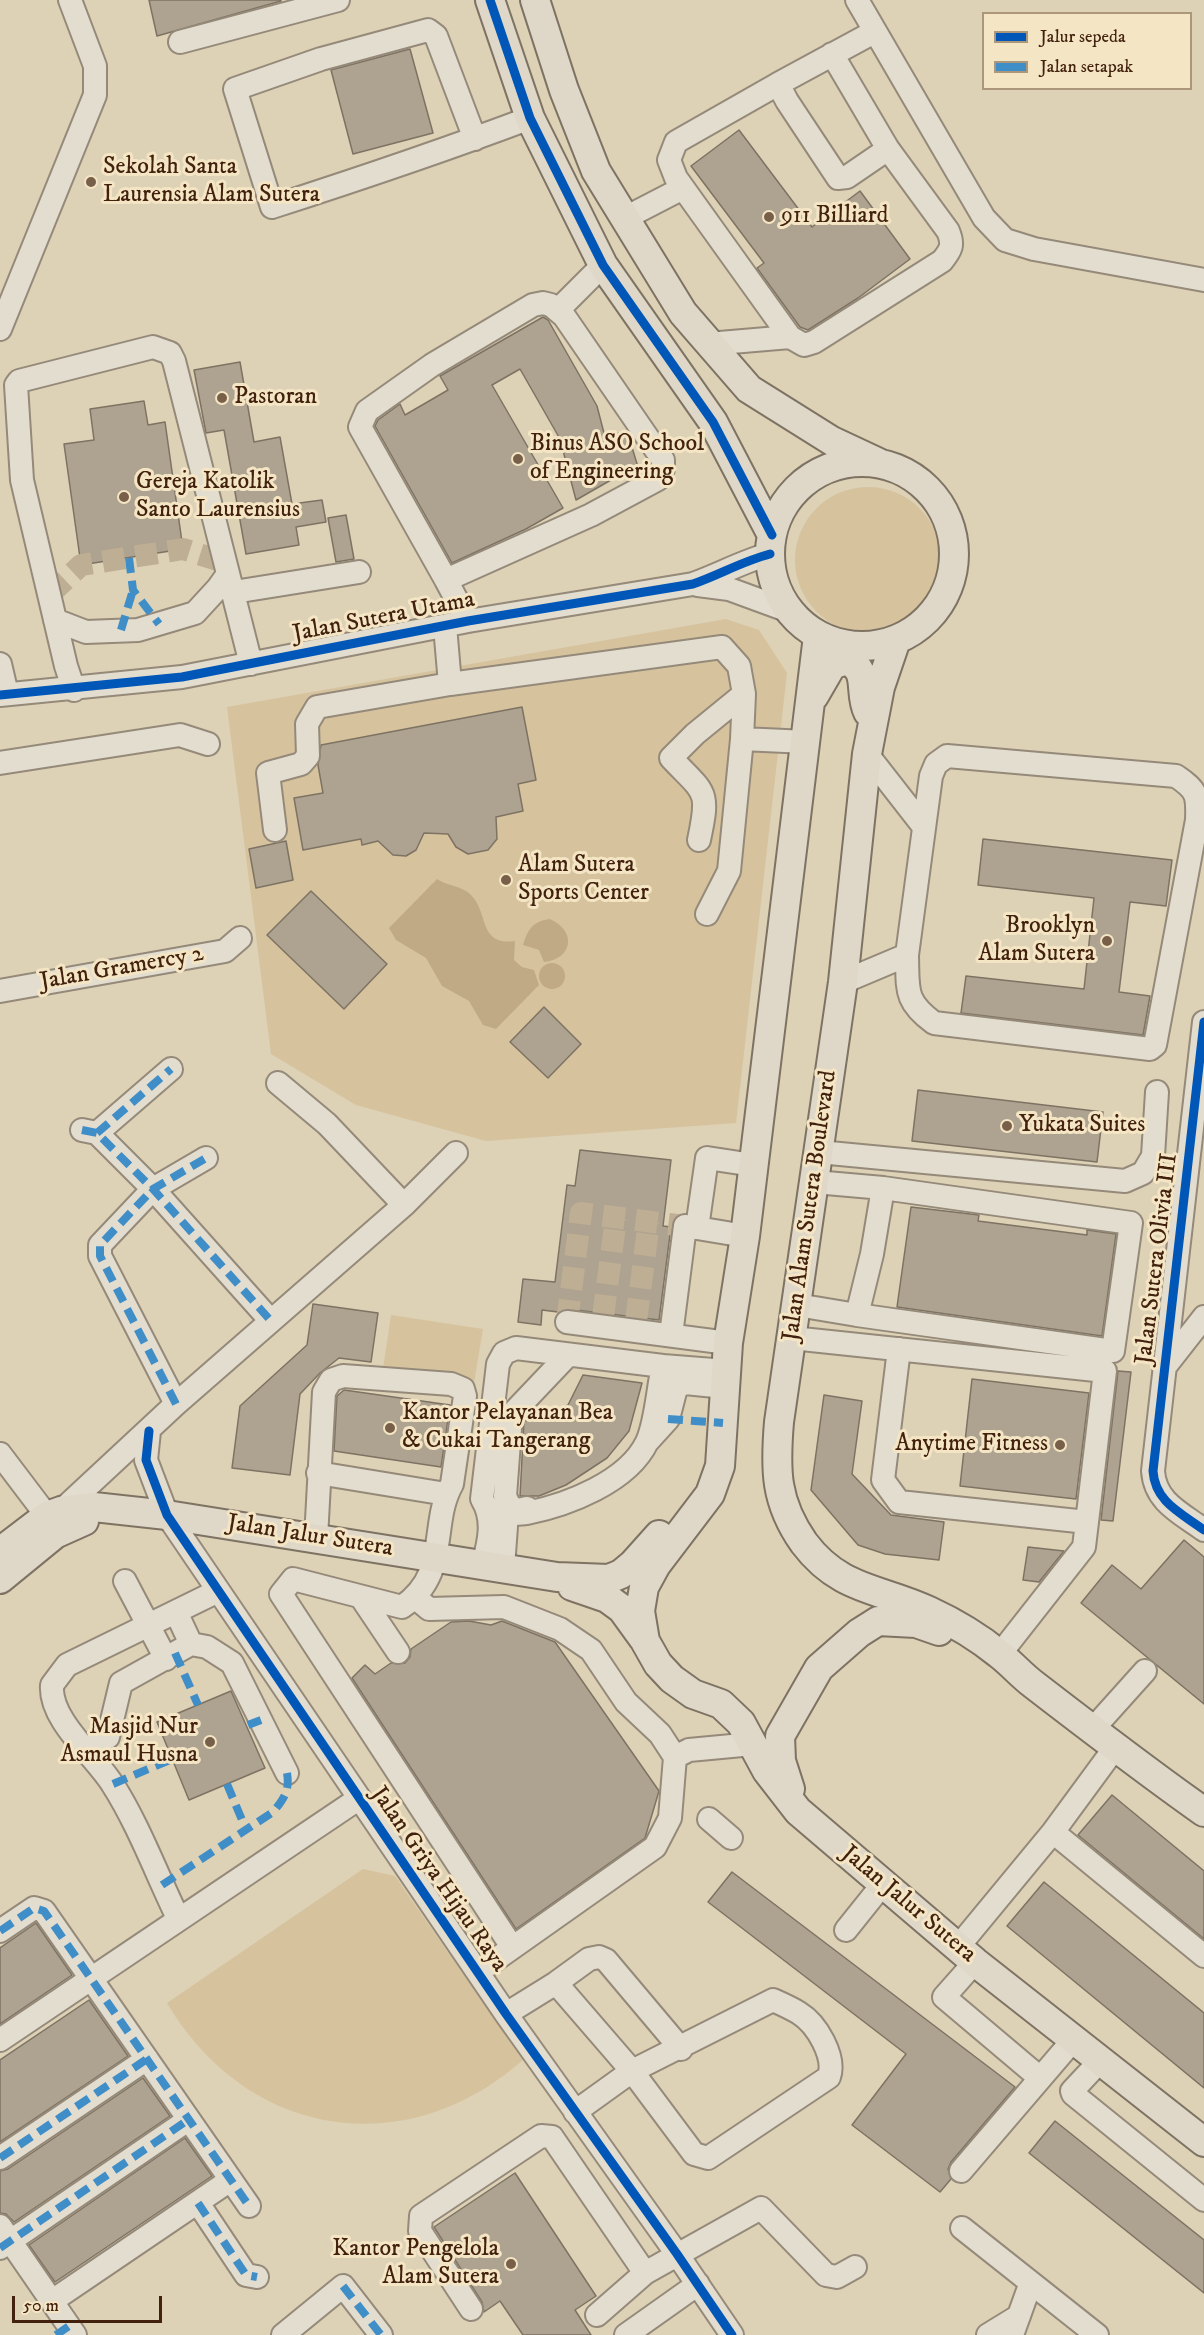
<!DOCTYPE html>
<style>
body{margin:0}
#map{position:relative;width:1204px;height:2335px;overflow:hidden;background:#ddd1b6;font-family:"IM FELL DW Pica",serif}
canvas{display:block}
.legend{position:absolute;left:982px;top:12px;width:210px;height:78px;box-sizing:border-box;background:#f4e5c4;border:2px solid #ad977b;margin:0;padding:8px 10px;list-style:none;font-size:18px;color:#42220e}
.legend li{display:flex;align-items:center;gap:12px;height:30px}
.legend b{width:30px;border:2px solid #ad977b}
.scale{position:absolute;left:12px;top:2296px;width:150px;height:27px;box-sizing:border-box;border:3px solid #42220e;border-top:0;padding-left:8px;font-size:18px;line-height:21px;white-space:nowrap;color:#42220e;-webkit-text-stroke:4px #f4e5c4;paint-order:stroke}
</style>
<div id="map">
<canvas width="1204" height="2335"></canvas>
<ul class="legend">
<li><b style="height:8px;background:#0057b8"></b>Jalur sepeda</li>
<li><b style="height:8px;background:#408ec7"></b>Jalan setapak</li>
</ul>
<div class="scale">50 m</div>
</div>
<script>
const g = document.querySelector('canvas').getContext('2d');
g.lineJoin = 'round';
function paint(path, color) {
  g.fillStyle = color;
  g.fill(path, 'evenodd');
}
function trace(path, color, width, dash) {
  g.strokeStyle = color;
  g.lineWidth = width;
  g.lineCap = dash ? 'butt' : 'round';
  g.setLineDash(dash || []);
  g.stroke(path);
}
function label(font, color, halo, rows, align = 'center') {
  g.font = font + ' "IM FELL DW Pica",serif';
  g.lineWidth = 6;
  g.setLineDash([]);
  g.textBaseline = 'middle';
  g.strokeStyle = halo;
  g.fillStyle = color;
  for (const [text, x, y, turn = 0] of rows) {
    g.save();
    g.translate(x, y);
    g.rotate((+turn || 0) * Math.PI / 180);
    g.textAlign = isNaN(turn) ? turn : align;
    if (halo) g.strokeText(text, 0, 0);
    g.fillText(text, 0, 0);
    g.restore();
  }
}
const green = new Path2D(`
 M795 560a73 73 0 1 1 146 0a73 73 0 1 1-146 0Z
 M726,619L759,630L787,673L736,1123L486,1141L356,1105L271,1054L227,707Z
 M391,1315L483,1329L474,1383L383,1369Z
 M363,1869L395,1876L523,2060C405,2164 247,2138 167,2003Z`);
const water = new Path2D(`
 M437,879C447,886 463,886 471,895C489,913 478,946 515,941L514,960L522,967L534,970L539,985L496,1029L483,1025L469,1001L442,986L426,958L396,940L389,928Z
 M550,919C577,931 573,959 544,962L539,950L523,945C528,929 533,921 550,919Z
 M539 976a13 13 0 1 1 26 0a13 13 0 1 1-26 0Z`);
const building = new Path2D(`
 M149,0H281V1L157,36Z
 M410,49L433,133L353,154L331,70Z
 M739,130L812,227L860,191L910,259L858,298L808,330L800,327L757,268L764,263L691,166Z
 M543,317L548,320L597,406L605,437L627,431L638,467L607,475L611,480L576,500L560,439L520,369L492,385L563,508L526,529L452,563L375,426L378,420L400,404L405,415L448,390L440,376Z
 M240,362L254,442L280,437L292,504L322,500L326,522L296,527L299,545L246,554L224,430L206,433L194,370Z
 M144,401L148,425L165,422L183,549L81,565L64,444L94,440L90,409Z
 M346,515L354,559L336,562L328,518Z
 M522,707L536,780L518,784L523,811L496,817L497,839L488,850L468,854L456,847L448,834L424,833L416,850L406,856L393,855L378,841L362,845L361,839L303,850L294,798L323,793L318,765L321,745Z
 M983,839L1172,860L1166,906L1130,902L1119,992L1150,996L1143,1035L961,1013L966,976L1084,989L1094,898L978,885Z
 M286,841L293,880L256,888L249,849Z
 M311,891L387,964L344,1009L267,935Z
 M544,1007L581,1044L548,1078L510,1042Z
 M918,1090L1103,1112L1097,1162L912,1141Z
 M580,1150L671,1160L663,1226L671,1227L659,1320L568,1309L558,1312L542,1310L541,1325L518,1322L523,1279L555,1282L567,1185L575,1186Z
 M911,1207L979,1215L978,1221L1087,1235V1230L1116,1234L1102,1336L897,1307Z
 M313,1304L378,1313L371,1362L339,1358L320,1373L300,1394L290,1475L232,1468L240,1406L307,1345Z
 M1118,1371L1131,1372L1113,1521L1101,1520Z
 M583,1375L642,1383L629,1431L607,1458L566,1485L539,1496H520L524,1421L548,1418L568,1405Z
 M972,1379L1089,1393L1076,1499L960,1486Z
 M344,1390L450,1405L441,1467L334,1451L337,1396Z
 M824,1395L862,1401L852,1474L891,1515L944,1522L939,1560L885,1554L858,1545L811,1490Z
 M1184,1540L1204,1557V1704L1081,1603L1112,1565L1141,1589Z
 M1028,1547L1064,1551L1039,1582L1023,1580Z
 M469,1621L491,1625L502,1621L555,1642L659,1791L645,1838L516,1929L352,1678L365,1665L375,1674L391,1663H405L410,1657L411,1649L451,1622Z
 M231,1691L265,1768L189,1800L157,1722Z
 M1112,1795L1204,1871V1939L1078,1835Z
 M732,1872L1015,2087L951,2162L948,2169L951,2179L940,2192L852,2125L906,2054L708,1902Z
 M1044,1882L1204,2013V2088L1007,1926Z
 M36,1923L72,1975L0,2024V1948Z
 M89,2000L128,2056L0,2142V2060Z
 M143,2078L170,2116L14,2222L6,2214L0,2213V2171L8,2169Z
 M1055,2121L1204,2240V2293L1029,2153Z
 M185,2138L212,2176L55,2282L29,2245Z
 M515,2173L596,2296L575,2310L591,2335H523L500,2301L484,2312L482,2302L434,2227Z`);
const minorTunnel = new Path2D(`
 M49,595L81,565L183,549L224,562
 M603,1317L616,1218
 M636,1321L649,1222
 M567,1322L581,1213L685,1226`);
const minor = new Path2D(`
 M857,0L984,218L1005,240L1034,249L1204,280
 M874,32L778,84L787,101L838,178L847,177L888,149
 M180,42L338,0
 M778,84L676,142L669,160L676,178L790,337L804,345L814,342L942,261C951,250 954,245 948,231L888,149L832,54
 M475,139L436,36L428,30L321,59L235,89L272,207C359,179 445,150 530,118
 M625,218L683,188
 M543,303L551,305L564,316L663,460V469L658,479L591,515L446,580L360,427L367,411L432,365L533,305Z
 M558,310L603,265
 M0,329L95,95V66L70,0
 M708,344L790,337
 M446,580L468,621
 M698,585L729,589L789,611
 M234,592L359,572
 M55,620L86,632L138,630L195,613L218,588L228,574
 M445,626L450,684
 M0,664L7,694
 M74,690L66,666L22,480L16,385L19,381L153,347L170,353L174,361L251,664
 M0,695L182,677L468,621L693,584C719,575 743,561 770,554
 M742,739L807,742
 M867,754L924,827
 M0,763L180,735L208,744
 M275,830L268,773L301,764L308,756L307,724L317,707L450,684L722,647L739,666L744,694L742,739L729,871L707,914
 M699,840C710,789 705,794 671,758L695,734L744,694
 M843,982L907,955L931,776L936,764L947,756L1176,776C1197,790 1198,795 1197,820L1155,1045L1150,1049L934,1023C904,1001 908,990 907,955
 M0,991L225,951L240,938
 M1204,1022L1153,1471C1155,1502 1181,1513 1204,1530
 M278,1083L327,1124L404,1205
 M82,1130L97,1133L153,1189L271,1321
 M97,1133L171,1069
 M819,1152L1125,1181L1143,1173L1153,1156L1157,1092
 M815,1182L883,1188L872,1254L857,1315L1113,1351L1131,1223L883,1188
 M697,1228L707,1158L753,1165
 M797,1305L857,1315
 M567,1322L728,1343
 M671,1335L685,1226L745,1236
 M792,1338L1105,1371L1087,1522L899,1502L883,1480L899,1349
 M663,1366L726,1371
 M1164,1368L1204,1317
 M176,1404L100,1256V1245L153,1189L206,1158
 M149,1431L146,1460L167,1515L506,2014L677,2254L732,2335
 M648,1441L668,1419L676,1388L685,1383L725,1387
 M0,1454L47,1516
 M318,1473L446,1494
 M527,1508L519,1510L510,1507L505,1496L511,1415L568,1355
 M61,1511L176,1404L404,1205L456,1153
 M316,1538L324,1392L331,1380L343,1376L451,1384L463,1389L465,1396L452,1484C429,1525 451,1573 402,1607L293,1579L281,1594L512,1947
 M483,1565C489,1542 495,1520 482,1499L498,1364L504,1353L516,1348L663,1366C658,1388 656,1423 647,1442C628,1482 567,1505 527,1513C515,1515 502,1513 490,1513
 M503,1567L507,1513
 M125,1581L166,1659
 M361,1597L398,1652
 M416,1598L429,1609L504,1607L560,1629L591,1650L626,1702L660,1734L675,1757L670,1818L655,1847L478,1972
 M191,1644L207,1647L232,1663L287,1773
 M1000,1654L1084,1547L1087,1522
 M1092,1730L1145,1671
 M84,1750L108,1737L121,1683L191,1644L176,1612
 M675,1757L689,1750L753,1744
 M709,1819L731,1838
 M1053,1832L1204,1956
 M178,1918C157,1875 138,1824 113,1785C96,1757 49,1720 52,1685L67,1665L218,1591
 M846,1930L882,1885
 M0,1931L34,1908L44,1911L249,2206
 M958,1947L1053,1832L1114,1749
 M975,1962L944,1997L1040,2078
 M556,1983L632,2071L773,2000C782,2004 791,2008 799,2013C817,2024 836,2057 829,2077L708,2158L694,2154L632,2071L575,2112
 M506,2014L556,1983L589,1959L599,1957L606,1960L681,2049
 M0,2040L358,1799
 M1101,2060L1072,2091L1073,2094L1204,2200
 M0,2158L147,2059
 M961,2171L1074,2039
 M198,2203L246,2275L257,2277
 M0,2226L75,2335
 M962,2228L1097,2335
 M0,2248L188,2120
 M52,2301L229,2181
 M471,2309L420,2231L421,2216L541,2136L552,2137L645,2273
 M597,2315L645,2273L761,2208L826,2275L837,2277L855,2267
 M283,2335L343,2286L381,2335
 M626,2335L698,2284
 M988,2335L1019,2316
 M1012,2335L1030,2285`);
const major = new Path2D(`
 M490,0L530,118L603,265L713,422L772,535
 M535,0L564,90L596,171L683,313L749,389L832,441L879,463
 M770 554a92 92 0 1 1 184 0a92 92 0 1 1-184 0Z
 M818,636L745,1236L728,1343L720,1466L710,1494L656,1565L644,1587L640,1611L645,1641L658,1664L672,1679L693,1694L721,1704L741,1723L767,1771L798,1811L975,1962L1204,2142
 M896,640L880,687L867,754L843,982L779,1422C775,1470 775,1502 804,1543C840,1591 880,1588 929,1611C955,1623 977,1636 999,1654C1011,1663 1021,1675 1033,1684C1090,1728 1146,1771 1204,1812
 M814,696L832,665L846,660C871,670 858,692 868,712
 M0,1552L47,1516L61,1511L94,1507L167,1515L557,1577L609,1579L621,1574L633,1564L659,1535
 M0,1579L55,1534L84,1521
 M572,1586L607,1598L622,1609L643,1638
 M790,1789L781,1761L780,1736L819,1668L859,1633L878,1621L916,1623L939,1631`);
const quiet = new Path2D(`
 M129,558L133,590L159,624
 M121,630L133,590
 M82,1130L97,1133L153,1189L271,1321
 M97,1133L171,1069
 M176,1404L100,1256V1245L153,1189L206,1158
 M668,1419L723,1423
 M175,1653L198,1705
 M248,1725L261,1720
 M113,1784L172,1759
 M227,1784L247,1832
 M162,1885L273,1812C284,1799 290,1790 287,1773
 M0,1931L34,1908L44,1911L249,2206
 M0,2158L147,2059
 M198,2203L246,2275L257,2277
 M0,2248L188,2120
 M343,2286L381,2335
 M56,2335L69,2326`);
const cycleway = new Path2D(`
 M490,0L530,118L603,265L713,422L772,535
 M0,695L182,677L468,621L693,584C719,575 743,561 770,554
 M1204,1022L1153,1471C1155,1502 1181,1513 1204,1530
 M149,1431L146,1460L167,1515L506,2014L677,2254L732,2335`);
const markers = [
 [91,182,6,"#785f49"],
 [769,217,6,"#785f49"],
 [222,398,6,"#785f49"],
 [518,459,6,"#785f49"],
 [124,497,6,"#785f49"],
 [506,880,6,"#785f49"],
 [1107,941,6,"#785f49"],
 [1007,1126,6,"#785f49"],
 [390,1428,6,"#785f49"],
 [1060,1445,6,"#785f49"],
 [210,1742,6,"#785f49"],
 [511,2264,6,"#785f49"]
];
const poiNames = [
 ["Sekolah Santa",103,168],
 ["Laurensia Alam Sutera",103,196],
 ["911 Billiard",781,217],
 ["Pastoran",234,398],
 ["Binus ASO School",530,445],
 ["of Engineering",530,473],
 ["Gereja Katolik",136,483],
 ["Santo Laurensius",136,511],
 ["Alam Sutera",518,866],
 ["Sports Center",518,894],
 ["Brooklyn",1095,927,"right"],
 ["Alam Sutera",1095,955,"right"],
 ["Yukata Suites",1019,1126],
 ["Kantor Pelayanan Bea",402,1414],
 ["& Cukai Tangerang",402,1442],
 ["Anytime Fitness",1048,1445,"right"],
 ["Masjid Nur",198,1728,"right"],
 ["Asmaul Husna",198,1756,"right"],
 ["Kantor Pengelola",499,2250,"right"],
 ["Alam Sutera",499,2278,"right"]
];
const streetNames = [
 ["Jalan Sutera Utama",384,618,-11],
 ["Jalan Gramercy 2",122,969,-10],
 ["Jalan Alam Sutera Boulevard",811,1206,-82],
 ["Jalan Sutera Olivia III",1158,1259,-83],
 ["Jalan Jalur Sutera",310,1537,9],
 ["Jalan Griya Hijau Raya",438,1880,55],
 ["Jalan Jalur Sutera",908,1905,40]
];
paint(green, '#d6c39e');
paint(water, '#c0aa86');
paint(building, '#aea390');
trace(building, '#7e7363', 1.5);
trace(minorTunnel, '#beae94', 22, [22, 11]);
trace(minor, '#958a79', 26);
trace(major, '#7e7363', 32);
trace(minor, '#e3ddd0', 22);
trace(major, '#dfd7c8', 28);
trace(quiet, '#408ec7', 8, [15, 8]);
trace(cycleway, '#0057b8', 9);
for (const [x, y, r, color] of markers) {
  const dot = new Path2D();
  dot.arc(x, y, r, 0, 2 * Math.PI);
  g.fillStyle = color;
  g.fill(dot);
  trace(dot, '#f4e5c4', 2);
}
label('24px', '#42220e', '#f4e5c4', poiNames, 'left');
label('24px', '#42220e', '#f4e5c4', streetNames);
</script>
